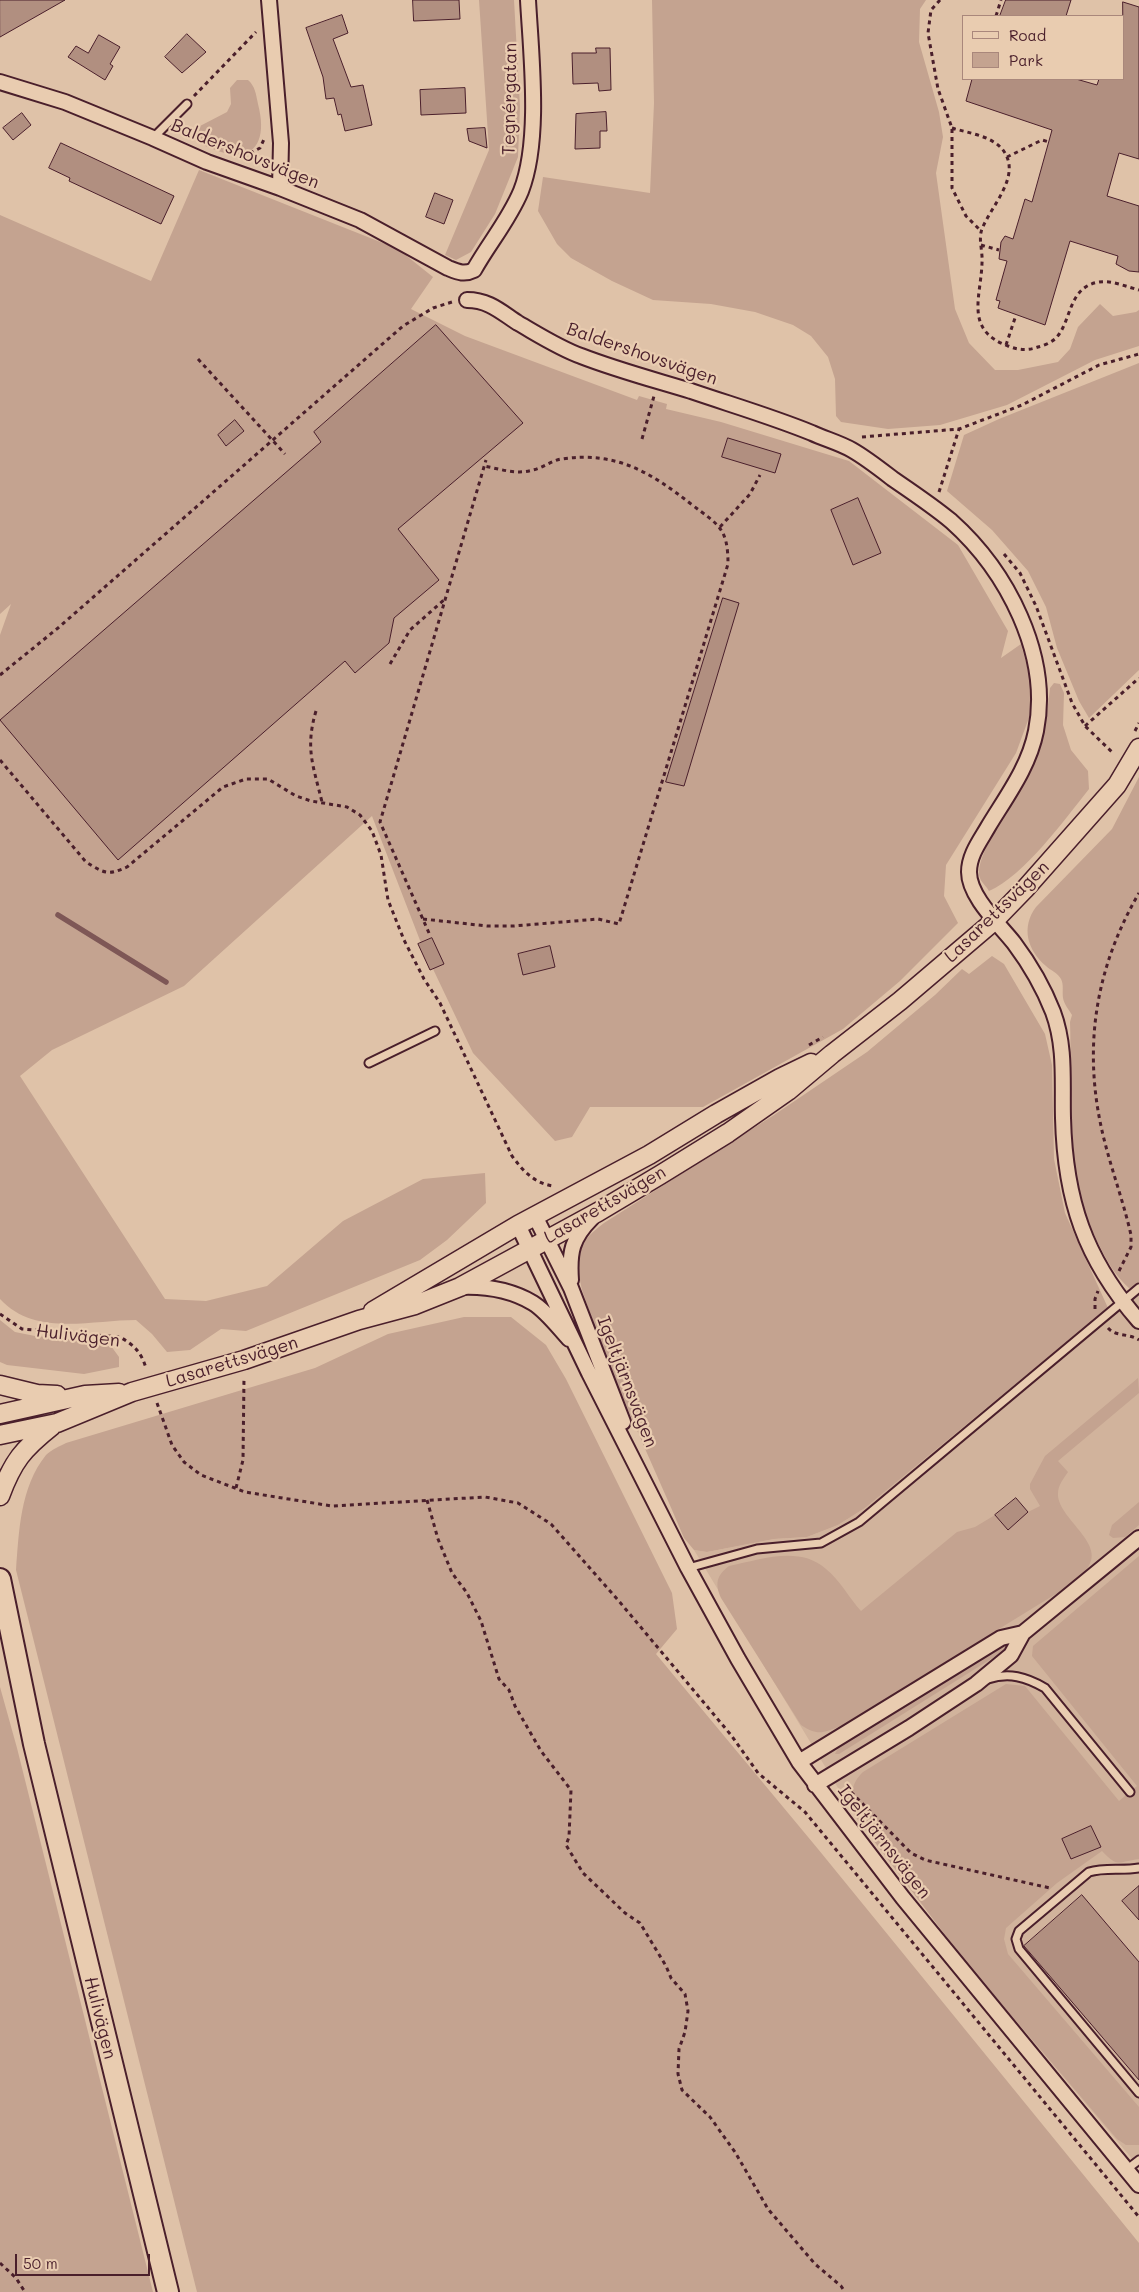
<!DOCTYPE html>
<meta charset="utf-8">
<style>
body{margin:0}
#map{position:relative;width:1139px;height:2292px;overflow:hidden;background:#dfc2a8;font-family:Mali,sans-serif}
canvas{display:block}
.legend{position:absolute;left:962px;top:15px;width:162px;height:65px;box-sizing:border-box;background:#e9ccb0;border:1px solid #a9877b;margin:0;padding:6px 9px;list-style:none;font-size:15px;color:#4a1f2b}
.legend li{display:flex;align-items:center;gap:10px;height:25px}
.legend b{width:25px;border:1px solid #a9877b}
.scale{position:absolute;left:15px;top:2254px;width:135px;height:22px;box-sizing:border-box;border:2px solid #4a1f2b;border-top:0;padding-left:6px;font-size:15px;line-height:18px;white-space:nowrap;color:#4a1f2b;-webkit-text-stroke:4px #e9ccb0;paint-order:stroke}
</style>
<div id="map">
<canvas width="1139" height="2292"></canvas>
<ul class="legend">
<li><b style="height:6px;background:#e9ccb0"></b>Road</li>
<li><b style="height:14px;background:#c4a390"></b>Park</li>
</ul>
<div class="scale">50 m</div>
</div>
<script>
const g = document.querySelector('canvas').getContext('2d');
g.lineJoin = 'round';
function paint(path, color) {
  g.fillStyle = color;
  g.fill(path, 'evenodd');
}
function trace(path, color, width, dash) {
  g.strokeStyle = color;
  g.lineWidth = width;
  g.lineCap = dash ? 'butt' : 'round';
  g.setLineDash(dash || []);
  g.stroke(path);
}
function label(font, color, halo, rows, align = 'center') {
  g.font = font + ' Mali,sans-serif';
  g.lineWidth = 4.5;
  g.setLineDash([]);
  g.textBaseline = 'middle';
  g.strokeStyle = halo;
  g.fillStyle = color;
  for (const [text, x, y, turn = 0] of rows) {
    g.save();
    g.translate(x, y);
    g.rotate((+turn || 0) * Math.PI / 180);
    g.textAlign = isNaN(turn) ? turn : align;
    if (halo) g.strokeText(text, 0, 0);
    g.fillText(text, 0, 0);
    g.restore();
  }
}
const built = new Path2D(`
 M1139,1282V2167L965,1961L855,1816L694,1550L707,1552L774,1539L807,1537L838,1525L865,1508Z`);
const green = new Path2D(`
 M479,0H514L520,107L518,157L495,214L471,252L456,260L445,255L489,150Z
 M652,0H926L920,9L919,42L939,112L943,137L936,173L955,309L969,343L995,370H1018L1058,362L1070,349L1078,327L1100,304L1113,316L1136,312L1139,310V346L1095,360L1007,405L940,425L888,429L841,422L836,416L835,379L828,357L811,336L793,325L755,312L711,304L653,300L612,281L571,258L557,244L538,211L543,177L650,193L654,103Z
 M237,80H248C255,86 256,94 258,104C268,142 254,166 213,149C205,146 198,144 194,137L200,126L227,112L231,104L230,88Z
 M199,170L398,249L433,277L411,309L465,336L637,400L639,396L667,404L666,409L721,422L849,461L958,545L1008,631L1001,658L1021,644L1031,681L1030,715L1016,753L946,865L944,896L958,923L900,981L843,1029L703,1107H590L572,1137L555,1141L473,1053L433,969L430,970L418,944L421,943L372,816L184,986L52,1050L20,1076L165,1299L206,1301L267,1286L343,1221L423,1179L485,1173L486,1203L447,1240L420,1260L246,1331L221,1329L190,1350L167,1352L152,1334L136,1320C91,1320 35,1337 0,1299V635L11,604L0,614V215L151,281Z
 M1139,363V670L1089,718L1079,701L1057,648L1046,607L1028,571L992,530L947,491L964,435L999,419Z
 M1054,683L1060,684L1064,693L1063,725L1071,750L1088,771L1089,789C1065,819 1024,876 989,891C987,887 981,882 980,878C972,854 1025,788 1035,762C1044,738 1047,714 1050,688Z
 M1139,777V1282L1130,1289C1115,1276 1107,1261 1098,1243C1090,1226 1080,1208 1077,1190C1066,1135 1072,1078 1070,1022L1072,1015C1069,1010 1064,1004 1063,998C1062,991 1064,985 1061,979C1058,973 1050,970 1046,966C1027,950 1021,927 1036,907L1112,829Z
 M992,956L1004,964L1045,1034L1052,1065L1054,1159L1065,1213L1108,1308L865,1508L838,1525L807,1537L774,1539L707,1552L694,1550L684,1538C650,1457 610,1376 583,1293C579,1280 577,1264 580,1251C583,1239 594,1231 604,1223L774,1115L867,1052L935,995L962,969L969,974Z
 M464,1317H511L546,1345L566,1379L672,1593L677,1629L656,1654L818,1849L1139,2243V2292H197L16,1570C19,1532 20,1487 46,1455C51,1450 60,1446 66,1443L315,1368L388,1334Z
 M0,1320L15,1332L35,1336L69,1339L111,1346L119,1357V1367L84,1374L7,1365L0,1362Z
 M1138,1378L1139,1393L1058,1461L1068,1472C1064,1478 1058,1485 1058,1493C1056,1517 1106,1543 1088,1567C1082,1576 1067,1584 1059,1592L841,1726C823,1733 817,1736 801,1725L721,1598C715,1584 716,1576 729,1566C760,1560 799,1545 826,1569C840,1580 849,1598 861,1611L957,1532L975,1527L995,1515L1008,1529L1028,1512L1040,1506L1030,1489V1484L1045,1456Z
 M1139,1502V1525L1125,1537L1113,1538L1109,1535L1112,1525Z
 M1139,1556V1859C1117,1862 1118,1868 1102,1851L1057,1883L1006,1928L1004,1939L1008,1954L1139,2107V2145H1126L1117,2139L965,1961L855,1816C850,1799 850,1784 863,1772L1006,1684L1025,1686L1119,1801L1137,1786L1032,1656L1033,1646Z
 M1006,1644L1010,1647L1007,1649L839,1754H835L838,1748Z
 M0,1687L17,1748L153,2292H0Z`);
const stream = new Path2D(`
 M58,915L166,982`);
const building = new Path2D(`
 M0,0H65L0,37Z
 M413,0H459L460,19L414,21Z
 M1006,0H1071L1066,16H1000Z
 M1123,2L1139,7V159L1119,153L1107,196L1139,206V272L1129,271L1116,264L1118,256L1070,241L1045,325L998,308L1000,301L996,300L1007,261L999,259L1001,242L1005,236L1013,239L1025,199L1032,202L1052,130L966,101L972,79H1076L1097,85L1099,79H1123Z
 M342,15L348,33L333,39L351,87L363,85L372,125L345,131L341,114L338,115L334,98L326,99L323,77L306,28Z
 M187,34L206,52L182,73L165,57Z
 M99,35L120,47L110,64L113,66L105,80L68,57L76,46L88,53Z
 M596,48H610L611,90L599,91L598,83L573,84L572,53H596Z
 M465,88L466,113L421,115L420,90Z
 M606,112L607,131H600V148L575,149L576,114Z
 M22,113L31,125L13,140L3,128Z
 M485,128L487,148L469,141L467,129Z
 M61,143L174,196L161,224L69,181L70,178L49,168Z
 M435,193L453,200L444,224L426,217Z
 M436,325L523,423L398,529L439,580L394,618L389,643L355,673L345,661L118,860L0,720L321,442L314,432Z
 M235,420L244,431L226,446L218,435Z
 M728,438L781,454L775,473L722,457Z
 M858,498L881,553L853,565L831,510Z
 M723,598L739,603L684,786L666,782Z
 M432,938L444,964L430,970L418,944Z
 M550,946L555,967L523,975L518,954Z
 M1016,1498L1028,1512L1008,1530L995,1515Z
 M1091,1826L1101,1847L1071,1859L1062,1839Z
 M1139,1886V1920L1122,1901Z
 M1082,1895L1139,1962V2080L1024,1946Z`);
const path = new Path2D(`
 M940,0L931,10L928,33L938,89L952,128V188L966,216L981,231
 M996,16L1001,0
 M194,96L256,32
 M952,128C968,133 995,136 1005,153C1020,178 991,206 982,229C978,239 983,252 982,263C981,297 964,330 1008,346C1018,350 1027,351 1038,347C1043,346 1050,343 1055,339C1072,323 1067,287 1099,282C1112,280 1127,287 1139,290
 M243,157L260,148L265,137
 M1007,157L1042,140L1049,142
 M981,245L999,250
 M1006,345L1016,315
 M198,359L285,454
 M862,437L959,429L1022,405L1099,365L1139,354
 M642,439L654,396
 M939,492L959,429
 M720,527L750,494L760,475
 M1004,554L1020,573L1036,606L1072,703L1085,726L1113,753
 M390,664L410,630L445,599
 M0,675L58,628L403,326L433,308L452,302
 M316,711C305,748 313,765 322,802
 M1085,726L1139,678
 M1135,731L1139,723
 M0,760L86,862C104,873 107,876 127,867L223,787L246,779H268L296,796L311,801L347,807L360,815L372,831L381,855L388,900L404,940L424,979L440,1003L512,1156C523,1171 534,1183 553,1186
 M423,919L487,926H514L598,919L619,924L728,564C728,527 718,525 691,504C650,472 616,451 562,459C552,460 543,468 533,470C517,475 500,469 484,466
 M429,933L380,822L486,460
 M809,1045L823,1037
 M1119,1271L1131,1247V1235C1124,1204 1113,1174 1105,1143C1082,1055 1093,972 1139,893
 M1095,1309V1299L1098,1291
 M0,1314L22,1329L120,1337C135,1346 141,1352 146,1368
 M1108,1328C1116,1337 1129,1333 1139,1340
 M157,1403L172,1445L184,1462L201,1475L245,1492L332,1506L485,1497L518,1503L551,1524L618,1600L731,1735L758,1773L805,1812L1139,2217
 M236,1488L243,1460L244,1377
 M427,1500L438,1539L452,1573L467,1593L481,1621L499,1679L509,1690L515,1706L541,1751L571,1790L569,1837L566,1845L583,1873L625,1913L640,1923L666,1966L671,1978L685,1994L688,2011L685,2032L679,2049L678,2074L682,2090L710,2117L735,2152L768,2209L815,2264L841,2286L845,2292
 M851,1792L911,1853L925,1860L1050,1888
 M0,2263L16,2278L25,2292`);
const service = new Path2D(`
 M153,138L187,104
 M369,1063L435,1031
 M688,1568L757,1549L821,1543L859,1522L1139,1288
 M988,1679C1009,1672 1026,1677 1045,1688L1130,1792
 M1139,1868C1122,1871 1105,1867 1089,1872L1019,1931L1016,1939L1019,1949L1139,2093
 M1126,2170L1139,2160`);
const minor = new Path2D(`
 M269,0L281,143L280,188
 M0,82L65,102L153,138L207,162L280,188L360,220L448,268C458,272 464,275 474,270C489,243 509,220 521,191C541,140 531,55 528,0
 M467,300C489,300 501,312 518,323C539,335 559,348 581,356C617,370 655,380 691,391C732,405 773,417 812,433C825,439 840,443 852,450C866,458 880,469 893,479C912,492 933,506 951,521C1007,571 1051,655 1036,731C1029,767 1006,797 988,827C980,841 969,855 969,872C969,897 1000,925 1014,943C1029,963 1044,989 1053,1012C1066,1047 1062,1082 1063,1118C1065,1200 1085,1259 1139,1321
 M535,1216L571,1288L623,1422
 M518,1225L589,1373L688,1568L738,1659L799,1762L903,1898L1139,2185
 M571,1280C569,1252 572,1238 592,1218
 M461,1287C485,1286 511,1290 533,1303C546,1311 558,1327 569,1339
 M799,1762L1001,1638L1023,1633
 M815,1785L909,1728L976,1684L1011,1655L1023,1633L1139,1538`);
const tertiary = new Path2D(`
 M373,1311L518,1225L649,1155L716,1114L780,1078L811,1063
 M0,1385L37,1394L57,1395
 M0,1414L85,1395L119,1393
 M0,1435L57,1423L132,1392L244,1360L359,1320L415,1305L460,1287L598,1212L660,1175L728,1133L788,1091L832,1054L900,1001L994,921L1025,889L1117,785L1139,748
 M0,1496C13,1461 23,1449 52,1426`);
const secondary = new Path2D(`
 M0,1579L34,1744L168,2292`);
const streetNames = [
 ["Tegnérgatan",510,99,-89],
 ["Baldershovsvägen",245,154,22],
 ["Baldershovsvägen",642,354,19],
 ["Lasarettsvägen",997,912,-44],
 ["Lasarettsvägen",605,1205,-30],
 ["Hulivägen",78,1336,7],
 ["Lasarettsvägen",232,1362,-17],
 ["Igeltjärnsvägen",627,1382,69],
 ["Igeltjärnsvägen",884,1842,52],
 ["Hulivägen",100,2018,76]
];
paint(built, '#d1b39c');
paint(green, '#c4a390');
trace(stream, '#7e5756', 5.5);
paint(building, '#b18f80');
trace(building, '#4a1f2b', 1);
trace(service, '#4a1f2b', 11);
trace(minor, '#4a1f2b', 18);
trace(tertiary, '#4a1f2b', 21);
trace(secondary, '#4a1f2b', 24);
trace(path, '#4a1f2b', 3, [4, 4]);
trace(service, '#e9ccb0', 7);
trace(minor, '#e9ccb0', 14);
trace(tertiary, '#e9ccb0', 18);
trace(secondary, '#e9ccb0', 20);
label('18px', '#4a1f2b', '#e9ccb0', streetNames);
</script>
